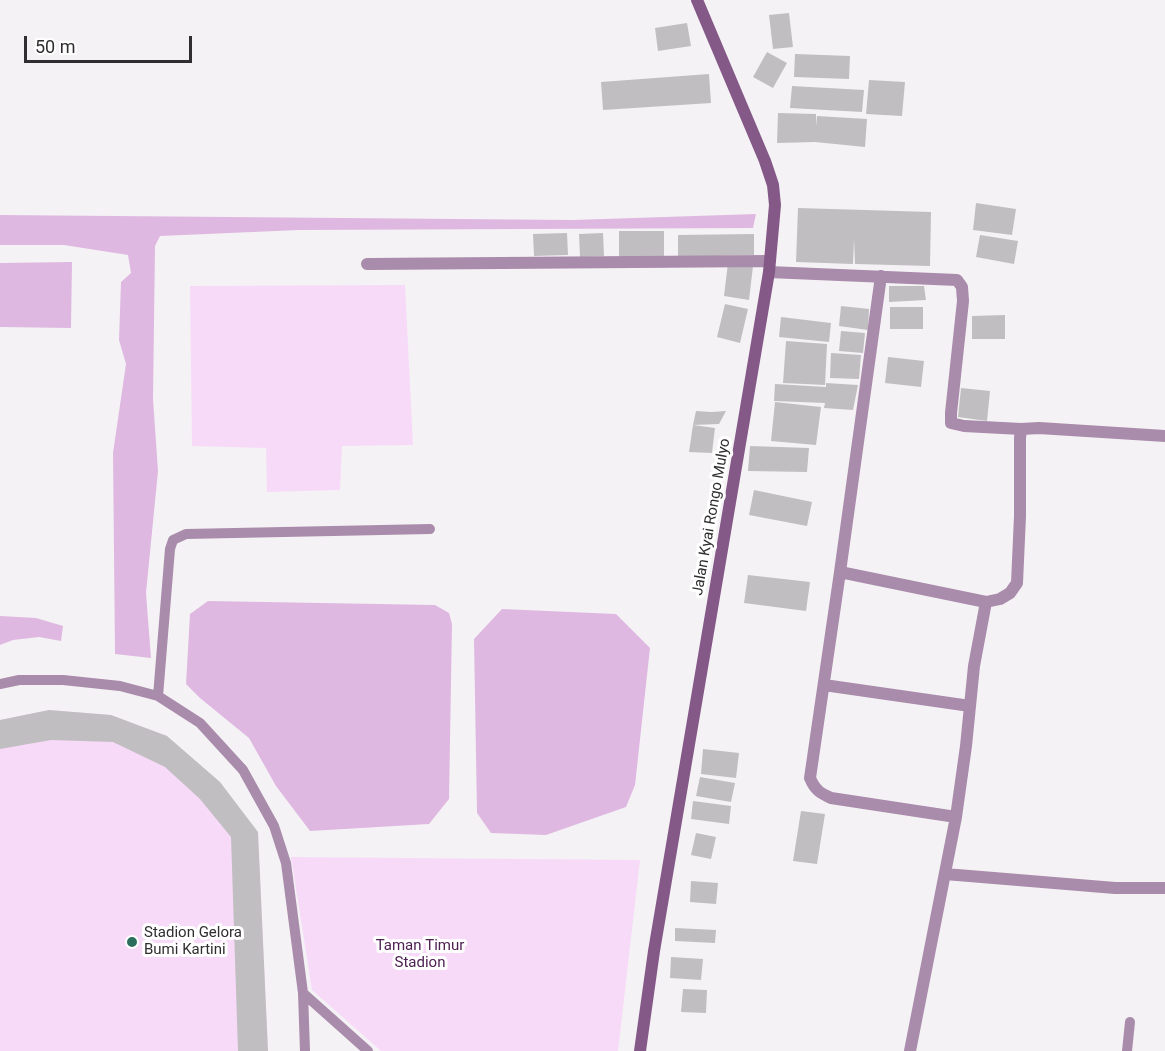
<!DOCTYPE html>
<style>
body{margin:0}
#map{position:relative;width:1165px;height:1051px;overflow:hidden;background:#f5f2f5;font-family:Roboto,sans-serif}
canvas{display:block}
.scale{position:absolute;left:24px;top:36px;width:168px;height:27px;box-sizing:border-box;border:3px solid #302f30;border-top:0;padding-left:8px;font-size:18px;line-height:21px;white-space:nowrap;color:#302f30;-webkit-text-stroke:4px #fff;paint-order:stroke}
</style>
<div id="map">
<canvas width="1165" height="1051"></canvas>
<div class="scale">50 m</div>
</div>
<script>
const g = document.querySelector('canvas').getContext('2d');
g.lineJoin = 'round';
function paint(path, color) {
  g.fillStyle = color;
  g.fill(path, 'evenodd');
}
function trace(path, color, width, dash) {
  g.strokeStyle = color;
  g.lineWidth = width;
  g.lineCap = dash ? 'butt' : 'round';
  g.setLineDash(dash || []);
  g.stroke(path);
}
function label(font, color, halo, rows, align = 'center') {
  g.font = font + ' Roboto,sans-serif';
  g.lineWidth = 6;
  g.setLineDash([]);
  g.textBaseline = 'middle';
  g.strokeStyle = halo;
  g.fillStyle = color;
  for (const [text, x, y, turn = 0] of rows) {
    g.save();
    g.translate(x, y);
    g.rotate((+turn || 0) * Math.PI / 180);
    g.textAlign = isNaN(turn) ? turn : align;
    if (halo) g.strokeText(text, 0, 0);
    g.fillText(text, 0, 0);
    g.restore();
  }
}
const green = new Path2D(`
 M405,285L413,445L342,446L340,490L267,492L266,448L192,446L190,286Z
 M49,710L111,715L167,736L258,832L268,1051H0V720Z
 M291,857L640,860L618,1051H381L312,990Z`);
const water = new Path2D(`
 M756,214L753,228L299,230L160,236L155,246L153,399L158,471L146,593L151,658L115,654L113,453L126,364L119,340L121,282L131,273L128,255L64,245H0V215L573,220Z
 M72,262L71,328L0,327V263Z
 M208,601L435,605L449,613L452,624L449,799L429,824L310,831L276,786L249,738L200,698L186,684L190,614Z
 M502,609L616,614L650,648L635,785L626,807L546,835L491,833L477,813L474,639Z
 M0,616L36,618L63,626L61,641L39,637L13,640L0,645Z`);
const building = new Path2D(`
 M789,13L793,47L773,49L769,15Z
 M687,23L691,46L658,51L655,28Z
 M767,52L787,63L773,88L753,77Z
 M795,54L850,56L849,79L794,77Z
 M709,74L711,103L603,110L601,82Z
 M869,80L905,82L902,116L866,114Z
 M792,86L864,90L862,112L790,108Z
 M778,113L816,114V126L817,116L867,119L865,147L815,142L777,143Z
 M976,203L1016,209L1012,235L973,230Z
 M798,208L931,212L930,266L855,264L854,239L853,264L796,262Z
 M619,231H664V259H619Z
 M567,233L568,255L534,256L533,234Z
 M603,233L604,256L580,257L579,234Z
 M754,234V255L678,257V235Z
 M980,235L1018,241L1014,264L976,257Z
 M728,263L753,266L749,300L724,296Z
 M889,286H924L926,300L889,302Z
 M725,304L748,309L740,343L717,337Z
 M841,306L869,309L868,330L839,326Z
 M890,307H923V329H890Z
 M1005,315V339H972V316Z
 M781,317L831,323L829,342L779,337Z
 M841,331L865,333L863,353L839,351Z
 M786,341L827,344L825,385L783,383Z
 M831,353L861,355L859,379L830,378Z
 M888,357L924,361L921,387L885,383Z
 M826,383L858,385L853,410L824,408L825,403L774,401L775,384L826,387Z
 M961,388L990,391L987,421L958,417Z
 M775,402L821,407L816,445L771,441Z
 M696,411L711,412L726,411L719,424L693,425Z
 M693,425L715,428L712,453L689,452Z
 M750,446L809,448L807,472L748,471Z
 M754,490L812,502L807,526L749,515Z
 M748,575L810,582L806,611L744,603Z
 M49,710L111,715L167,736L220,782L258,832L268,1051H238L231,837L200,799L165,767L113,742L51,740L0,749V720Z
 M703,749L739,753L736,778L701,774Z
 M700,777L735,783L731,802L696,796Z
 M693,801L731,806L729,824L691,819Z
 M801,811L825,814L817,864L793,861Z
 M696,833L716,837L711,859L691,855Z
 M691,881L718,883L716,904L690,902Z
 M675,928L716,930L715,943L675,941Z
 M671,957L703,959L701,980L670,978Z
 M683,989L707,990L706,1013L681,1012Z`);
const lane = new Path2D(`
 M0,684L19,680H63L120,686L158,696L200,723L243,770L274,826L286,863L303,993L305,1051
 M158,696L170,549L173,540L186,534L430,529
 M303,993L368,1051
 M1127,1051L1130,1022`);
const street = new Path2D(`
 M367,264L769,261
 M769,272L957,280L962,287L963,301L951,413V423L964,426L1021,429
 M881,276L840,572L986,602
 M840,572L810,778C815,790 820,793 831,798L956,817
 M824,685L970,706
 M945,874L1115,888H1165
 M910,1051L956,817L966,746L974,666L986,602L1000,599L1010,593L1017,583L1020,516V438L1021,429L1039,428L1165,436`);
const secondary = new Path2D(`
 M640,1051L654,951L769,272L775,205L773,185L765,161L697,0`);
const markers = [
 [132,942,6,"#2c6e5d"]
];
const streetNames = [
 ["Jalan Kyai Rongo Mulyo",712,517,-80]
];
const poiNames = [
 ["Stadion Gelora",144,933],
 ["Bumi Kartini",144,950]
];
const parkNames = [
 ["Taman Timur",420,946],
 ["Stadion",420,963]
];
paint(green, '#f6daf8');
paint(water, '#deb8e1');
paint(building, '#c1bec1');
trace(lane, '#a98bab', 10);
trace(street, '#a98bab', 12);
trace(secondary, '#845988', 12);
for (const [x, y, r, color] of markers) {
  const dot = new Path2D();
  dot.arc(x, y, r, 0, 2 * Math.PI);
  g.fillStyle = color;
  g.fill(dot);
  trace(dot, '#fff', 2);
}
label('15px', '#302f30', '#fff', streetNames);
label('15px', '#302f30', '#fff', poiNames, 'left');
label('15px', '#4e2153', '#fff', parkNames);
</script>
